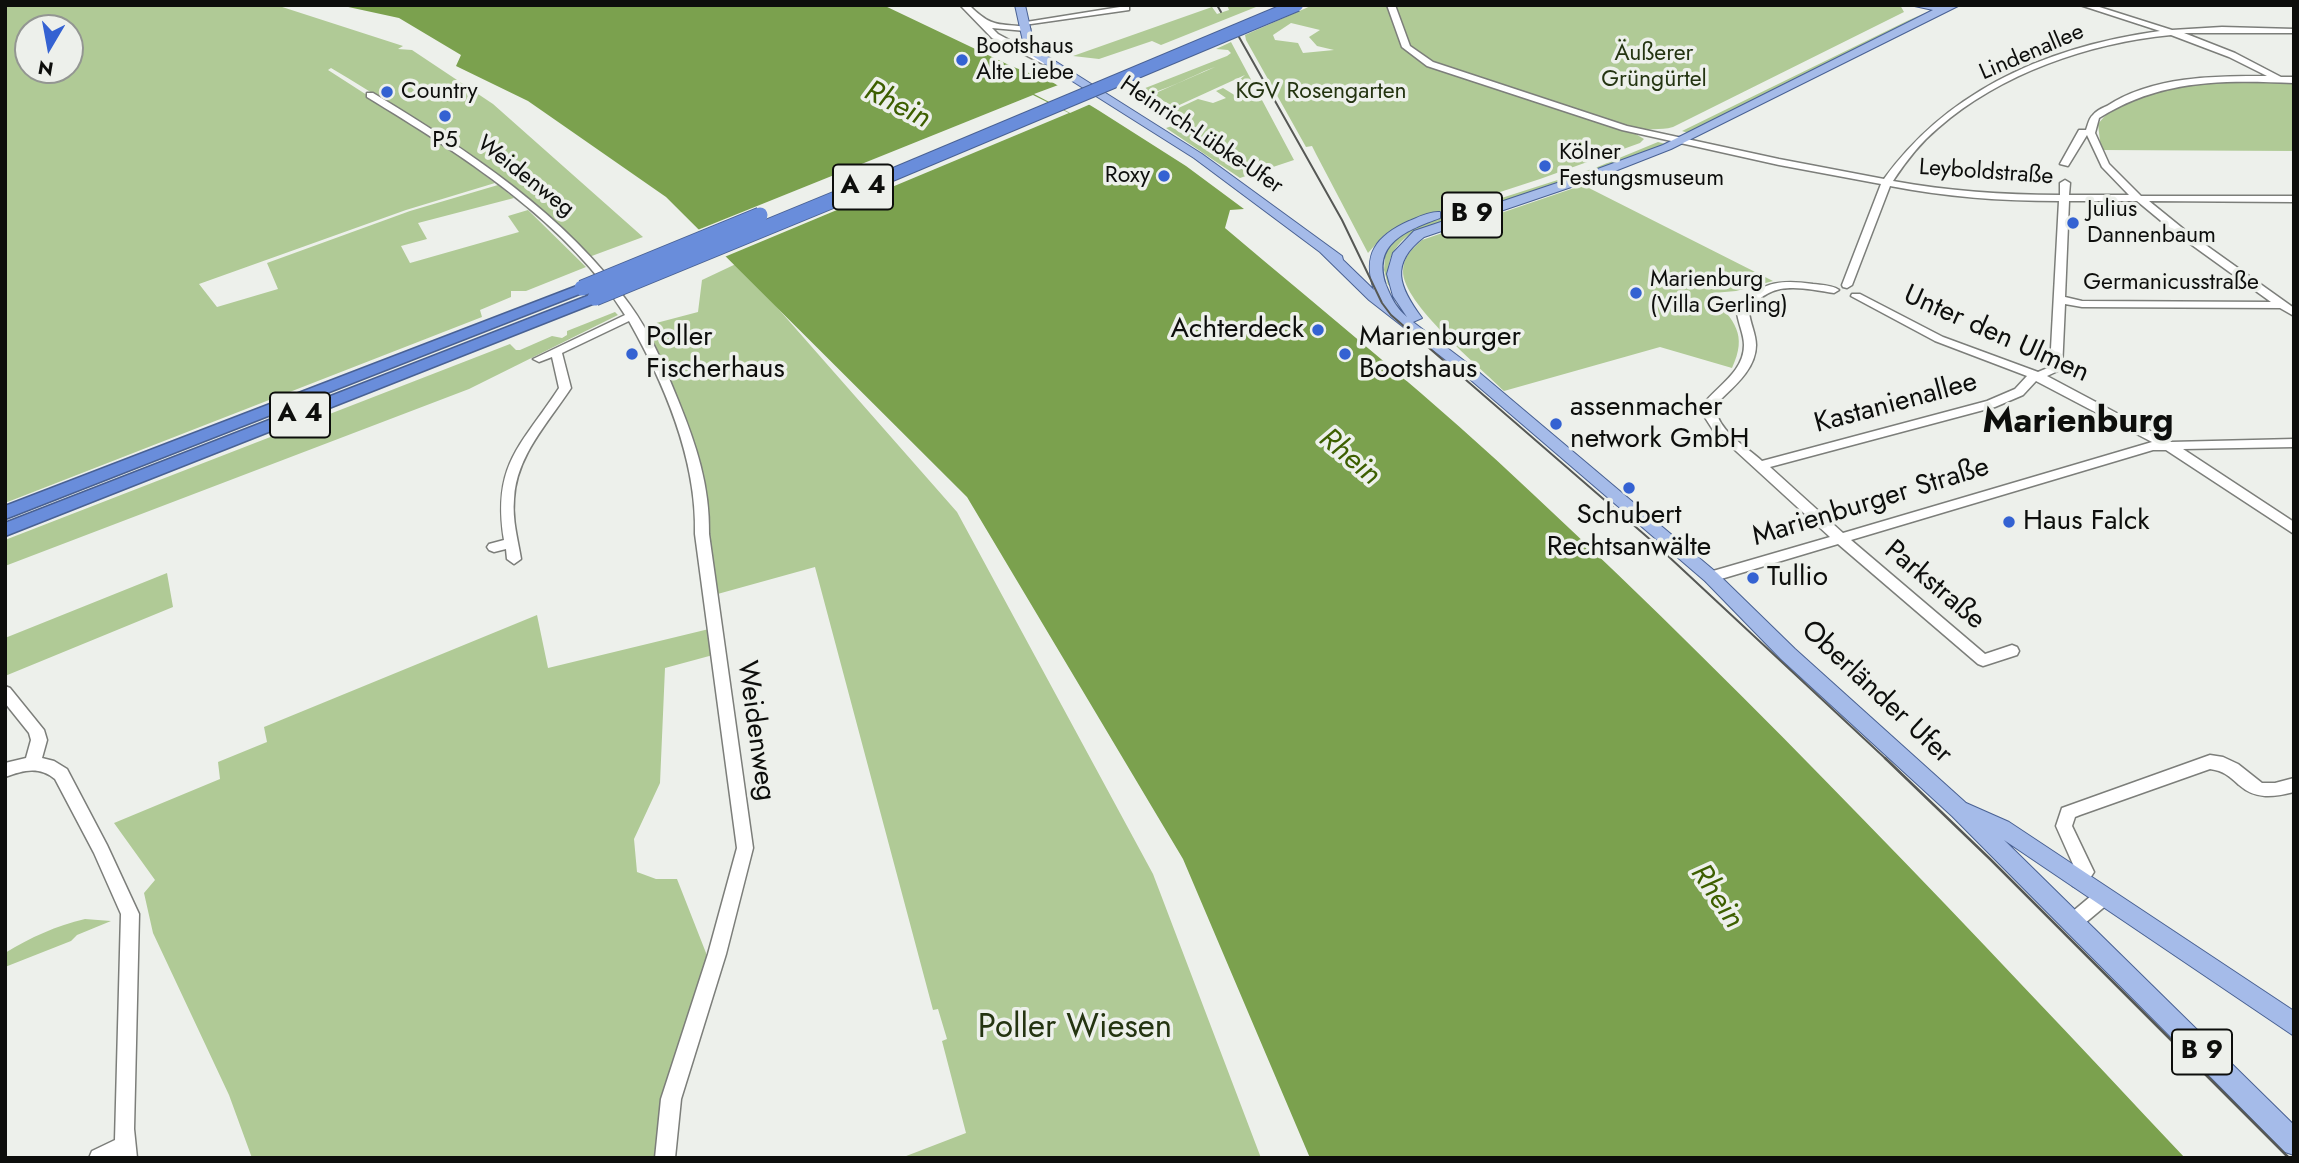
<!DOCTYPE html>
<meta charset="utf-8">
<style>
body{margin:0}
#map{position:relative;width:2299px;height:1163px;overflow:hidden;background:#edf0eb;font-family:Jost,sans-serif}
canvas{display:block}
.frame{position:absolute;inset:0;border:7px solid #0d0e0c;pointer-events:none}
.north{position:absolute;left:14px;top:14px;width:70px;height:70px;box-sizing:border-box;background:#edf0eb;border:2px solid #939692;border-radius:50%;rotate:190deg;font-size:19px;font-weight:700;line-height:28px;text-align:center;color:#0d0e0c}
.north::after{content:'';display:block;margin:auto;width:24px;height:32px;background:#3462d2;clip-path:polygon(50% 0,100% 100%,50% 72%,0 100%)}
</style>
<div id="map">
<canvas width="2299" height="1163"></canvas>
<div class="frame"></div>
<div class="north">N</div>
</div>
<script>
const g = document.querySelector('canvas').getContext('2d');
g.lineJoin = 'round';
function paint(path, color) {
  g.fillStyle = color;
  g.fill(path, 'evenodd');
}
function trace(path, color, width, dash) {
  g.strokeStyle = color;
  g.lineWidth = width;
  g.lineCap = dash ? 'butt' : 'round';
  g.setLineDash(dash || []);
  g.stroke(path);
}
function label(font, color, halo, rows, align = 'center') {
  g.font = font + ' Jost,sans-serif';
  g.lineWidth = 7;
  g.setLineDash([]);
  g.textBaseline = 'middle';
  g.strokeStyle = halo;
  g.fillStyle = color;
  for (const [text, x, y, turn = 0] of rows) {
    g.save();
    g.translate(x, y);
    g.rotate((+turn || 0) * Math.PI / 180);
    g.textAlign = isNaN(turn) ? turn : align;
    if (halo) g.strokeText(text, 0, 0);
    g.fillText(text, 0, 0);
    g.restore();
  }
}
const green = new Path2D(`
 M5,5H276L403,46L398,49L412,50L493,104L643,237L589,257C510,185 423,122 331,68L328,70L443,144L495,183L406,210L199,284L217,307L278,289L267,263L410,211L498,185L514,198L418,223L427,239L401,246L410,263L519,232L508,216L528,210L586,267L526,291H511V297L480,310L482,317L5,503ZM28,28H70V70H28Z
 M1227,5H1261L1161,45L1152,41L1099,59L1073,56L1212,7L1217,14L1229,10Z
 M1313,5H1900L1904,12L1673,127C1660,131 1647,127 1634,133L1644,139L1640,143L1540,179L1402,224L1384,235L1368,253L1316,154L1312,146L1306,147L1246,40L1245,35ZM1291,23L1320,30L1309,37L1317,46L1334,50L1303,53L1298,43L1275,40L1273,35Z
 M1925,13L1688,133L1682,131L1909,20Z
 M1231,42L1294,160L1240,178L1166,128L1175,125L1161,116L1198,99L1213,103L1226,98L1216,91L1223,88L1236,96L1250,94L1247,88L1237,82L1245,75L1175,107L1151,95L1215,67C1196,73 1147,102 1130,94L1227,56L1231,53L1228,50L1216,49Z
 M2228,82L2294,83V151L2101,150L2098,124C2127,86 2185,86 2228,82Z
 M1658,142L1666,144L1558,184L1410,234C1392,248 1384,263 1391,286L1388,285L1384,270L1385,258L1382,257L1398,235L1433,220L1595,168Z
 M1583,185L1773,281L1736,291L1713,293L1712,296C1734,321 1748,334 1732,368L1660,347L1504,391C1480,367 1402,303 1403,271C1403,257 1412,249 1422,240Z
 M738,263L957,512L1153,874L1261,1158H901L966,1133L942,1041L947,1039L938,1009L933,1010L815,567L714,595L706,490L698,459L641,327L698,312L702,280Z
 M615,312L618,315L469,389L5,566V540L510,344L516,350H520L552,336L562,338L567,335V331Z
 M167,573L173,607L5,676V638Z
 M537,615L548,668L709,629L713,655L665,668L660,783L634,839L637,872L656,879H677L708,958L667,1093L670,1158H252L229,1095L153,933L144,893L155,880L114,823L220,779L218,762L267,742L264,727Z
 M85,919L111,921L77,935L71,941L5,967V953C31,937 56,926 85,919Z`);
const water = new Path2D(`
 M339,5H883L1011,66L1052,82L1098,110L1186,166L1244,209L1230,210L1225,228C1329,316 1436,402 1535,496C1761,707 1973,932 2185,1158H1310L1183,859L967,497L666,197L528,101L456,66L461,55L399,18Z`);
const pier = new Path2D(`
 M1061,84L1093,103L1070,113L1034,94Z
 M1033,95L1069,113L722,258L695,231Z`);
const minor = new Path2D(`
 M960,5H969C993,29 998,23 1029,27L1030,29L1026,31L992,28L998,34L1050,62L1043,64L992,38Z
 M1387,5H1395L1410,46L1433,62L1627,126L1779,159L1884,179C1950,88 2051,46 2160,31L2080,5H2093L2172,30L2222,27L2294,29V33H2184L2235,53L2281,77H2294V83C2223,80 2161,79 2099,118L2095,133L2109,164L2141,196H2294V202L2149,201L2186,231L2294,308V316L2280,308L2082,307L2065,304L2062,369L2047,376L2171,442L2294,439V447L2183,449L2294,522V534L2166,450H2153L1851,540L1985,654L2012,645L2017,647L2019,651L2017,655L1983,666L1978,664L1838,544L1711,582L1706,581L1704,577L1706,573L1830,537L1713,430L1704,416V403C1719,385 1744,371 1744,345C1744,334 1738,323 1737,312C1757,282 1779,279 1813,284C1822,285 1832,285 1839,290L1834,293C1801,288 1769,279 1749,312C1750,323 1756,334 1756,345C1756,370 1732,388 1716,404C1713,428 1747,447 1762,461L1987,401L2015,389L2027,376L1935,341L1851,296L1852,294H1860L1943,337L2038,372L2050,367L2059,201C2002,201 1946,197 1890,186L1852,285L1847,288L1843,287L1842,285L1881,184L1779,165L1622,130L1427,66L1402,47ZM2171,35L2229,57L2267,76C2214,76 2153,76 2107,106C2102,108 2096,111 2093,115C2089,118 2088,125 2086,130H2079L2060,164L2068,166L2087,135L2102,167L2129,195H2069L2070,183L2065,180L2060,183V195C2003,195 1948,191 1893,181C1906,161 1920,143 1938,128C2001,73 2089,43 2171,35ZM2069,201H2137L2178,235L2271,302L2082,301L2065,297ZM2036,381L2152,442L1843,533L1770,467L1995,407L2023,395Z
 M1126,6H1129V10L1024,25L1020,23Z
 M367,93H373C468,150 565,214 630,305C651,334 665,368 678,400C696,444 710,486 709,534L753,848L726,954L681,1099L675,1158H655L661,1099L708,954L737,848L695,534C697,460 665,385 629,321L562,353L571,388C548,423 516,456 514,499C512,520 518,540 521,559L514,564L507,559L506,549L494,552L489,550L487,547L489,544L504,540C492,464 521,446 559,388L552,357L539,362L533,359L625,315C567,221 459,153 367,97Z
 M5,686L10,688L44,730L47,740L42,758L54,761L67,769L107,845L139,914L134,1129L137,1158H89L92,1151L115,1140L121,914L94,853L55,779C39,766 24,770 5,777V763L26,758L31,740L29,733L5,703Z
 M2210,755L2223,757L2238,764L2262,783H2275L2294,778V792C2274,797 2256,800 2239,785C2229,776 2224,771 2210,769L2080,815L2075,817L2072,826L2094,872L2085,886L2079,889L2073,886L2070,881L2076,871L2056,826L2062,808Z
 M2103,889L2109,891L2112,897L2109,903L2078,929L2072,931L2066,929L2063,923L2066,917L2097,891Z`);
const major = new Path2D(`
 M1015,5H1025L1034,45L1039,51L1202,154L1342,256L1343,260L1374,290C1362,254 1376,236 1409,221C1418,217 1430,211 1440,212V218C1408,230 1371,243 1386,285C1391,298 1397,309 1407,317L1393,296L1387,274L1393,253L1414,231L1584,174L1663,145L1933,10L1910,5H1960L1671,149L1592,180L1424,237C1389,264 1399,287 1422,318L1413,322L1475,369L1717,573L1795,649L1966,803L2009,822L2294,1011V1036L2004,840L2294,1125V1155L2285,1152L1952,816L1781,659L1705,581L1465,375L1369,300L1320,252L1194,158L1031,55L1024,46Z`);
const highway = new Path2D(`
 M582,284L587,285L589,288L587,291L5,519V506Z
 M595,293L603,298L600,301L5,536V523Z`);
const tramFar1 = new Path2D(`
 M1217,5L1221,12
 M1239,37L1342,220L1382,303L1391,315L1653,542L1887,760`);
const tram = new Path2D(`
 M1885,758L1990,859L2289,1158`);
const highwayBridgeFar1 = new Path2D(`
 M844,195L1297,5`);
const highwayBridge = new Path2D(`
 M582,288L760,215
 M595,298L848,194`);
const markers = [
 [962,60,7,"#3462d2"],
 [387,92,7,"#3462d2"],
 [445,116,7,"#3462d2"],
 [1545,166,7,"#3462d2"],
 [1164,176,7,"#3462d2"],
 [2073,223,7,"#3462d2"],
 [1636,293,7,"#3462d2"],
 [1318,330,7,"#3462d2"],
 [632,354,7,"#3462d2"],
 [1345,354,7,"#3462d2"],
 [1556,424,7,"#3462d2"],
 [1629,488,7,"#3462d2"],
 [2009,522,7,"#3462d2"],
 [1753,578,7,"#3462d2"]
];
const farPoinames = [
 ["Bootshaus",976,47],
 ["Alte Liebe",976,73],
 ["Country",401,92],
 ["P5",445,141,"center"],
 ["Kölner",1559,153],
 ["Festungsmuseum",1559,179],
 ["Roxy",1150,176,"right"],
 ["Julius",2087,210],
 ["Dannenbaum",2087,236],
 ["Marienburg",1650,280],
 ["(Villa Gerling)",1650,306]
];
const farStreetnames = [
 ["Lindenallee",2032,53,-23],
 ["Heinrich-Lübke-Ufer",1201,136,34],
 ["Leyboldstraße",1986,173,4],
 ["Weidenweg",525,177,38],
 ["Germanicusstraße",2171,283]
];
const farParknames = [
 ["Äußerer",1654,54],
 ["Grüngürtel",1654,80],
 ["KGV Rosengarten",1321,92]
];
const shields = [
 [863,187,60],
 [1472,215,60],
 [300,415,60],
 [2202,1052,60]
];
const shieldNames = [
 ["A 4",863,187],
 ["B 9",1472,215],
 ["A 4",300,415],
 ["B 9",2202,1052]
];
const poiNames = [
 ["Achterdeck",1304,330,"right"],
 ["Poller",646,338],
 ["Fischerhaus",646,370],
 ["Marienburger",1359,338],
 ["Bootshaus",1359,370],
 ["assenmacher",1570,408],
 ["network GmbH",1570,440],
 ["Schubert",1629,516,"center"],
 ["Rechtsanwälte",1629,548,"center"],
 ["Haus Falck",2023,522],
 ["Tullio",1767,578]
];
const streetNames = [
 ["Unter den Ulmen",1996,335,24],
 ["Kastanienallee",1896,404,-15],
 ["Marienburger Straße",1871,503,-17],
 ["Parkstraße",1934,586,40],
 ["Oberländer Ufer",1876,693,43],
 ["Weidenweg",755,731,82]
];
const waterNames = [
 ["Rhein",897,106,27],
 ["Rhein",1349,458,40],
 ["Rhein",1716,897,56]
];
const nearParknames = [
 ["Poller Wiesen",1075,1029]
];
const districtNames = [
 ["Marienburg",2078,424]
];
paint(green, '#b0ca96');
paint(water, '#7ba14e');
paint(pier, '#edf0eb');
trace(minor, '#7c7e7a', 3);
trace(major, '#496193', 2);
trace(highway, '#496193', 3);
paint(minor, '#fff');
paint(major, '#a5bbe9');
paint(highway, '#698ddb');
trace(tramFar1, '#565855', 2);
trace(tram, '#565855', 2.5);
trace(highwayBridgeFar1, '#496193', 14, []);
trace(highwayBridge, '#496193', 17, []);
trace(highwayBridgeFar1, '#698ddb', 12);
trace(highwayBridge, '#698ddb', 15);
for (const [x, y, r, color] of markers) {
  const dot = new Path2D();
  dot.arc(x, y, r, 0, 2 * Math.PI);
  g.fillStyle = color;
  g.fill(dot);
  trace(dot, '#edf0eb', 2.5);
}
label('23px', '#0d0e0c', '#edf0eb', farPoinames, 'left');
label('23px', '#0d0e0c', '#edf0eb', farStreetnames);
label('23px', '#243411', '#edf0eb', farParknames);
for (const [x, y, w] of shields) {
  const box = new Path2D();
  box.roundRect(x - w / 2, y - 22.5, w, 45, 5);
  g.fillStyle = '#edf0eb';
  g.fill(box);
  trace(box, '#0d0e0c', 2);
}
label('bold 26px', '#0d0e0c', null, shieldNames);
label('28px', '#0d0e0c', '#edf0eb', poiNames, 'left');
label('28px', '#0d0e0c', '#edf0eb', streetNames);
label('italic 30px', '#3d5f00', '#edf0eb', waterNames);
label('33px', '#243411', '#edf0eb', nearParknames);
label('bold 35px', '#0d0e0c', '#edf0eb', districtNames);
</script>
